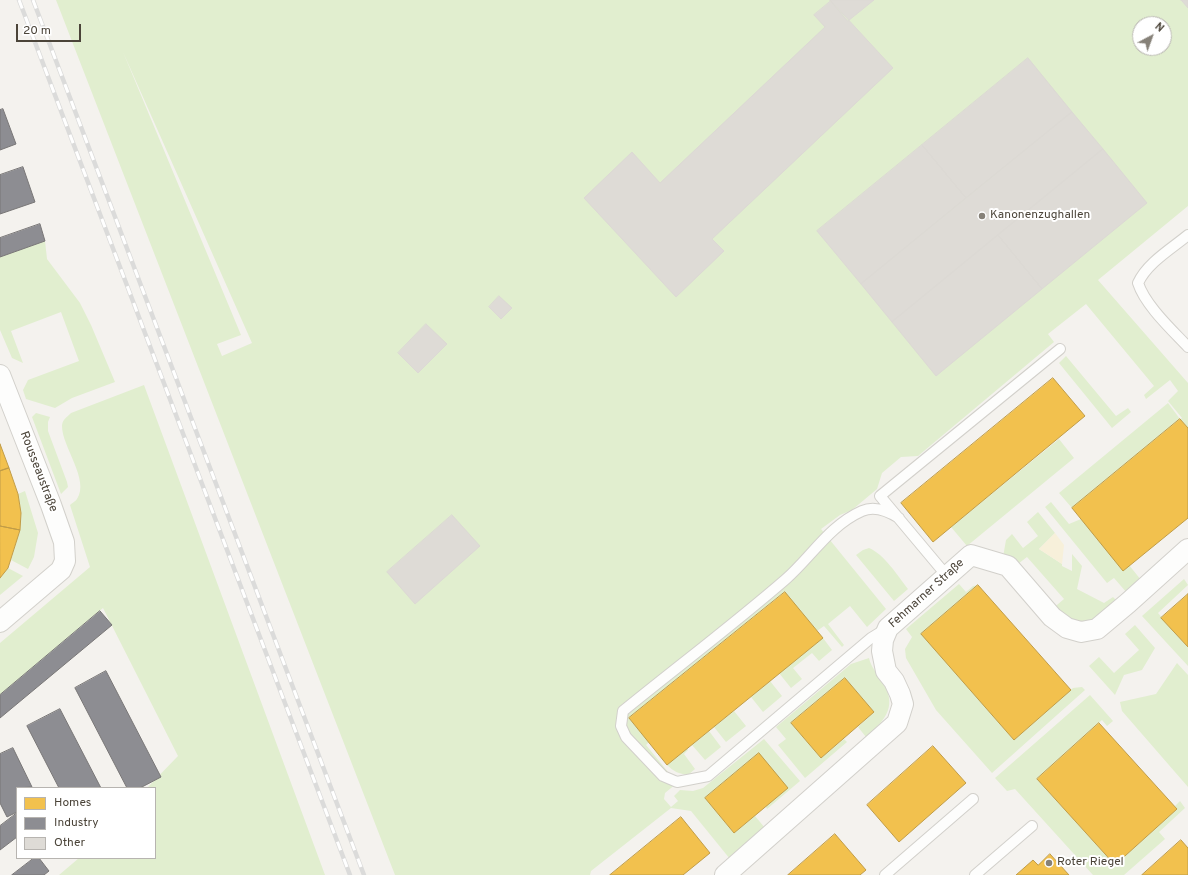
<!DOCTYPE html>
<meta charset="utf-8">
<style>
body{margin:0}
#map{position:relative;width:1188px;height:875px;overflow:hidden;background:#f4f2ee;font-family:Overpass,sans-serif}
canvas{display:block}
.legend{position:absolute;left:16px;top:787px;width:140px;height:72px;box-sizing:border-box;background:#fff;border:1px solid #b7b4b0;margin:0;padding:5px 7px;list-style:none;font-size:12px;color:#4b4439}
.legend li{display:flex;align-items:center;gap:8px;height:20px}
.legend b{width:20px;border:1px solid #b7b4b0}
.north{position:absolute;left:1132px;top:16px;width:40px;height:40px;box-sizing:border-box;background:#fff;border:1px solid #b7b4b0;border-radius:50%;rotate:41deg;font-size:11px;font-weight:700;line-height:16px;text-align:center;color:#4b4439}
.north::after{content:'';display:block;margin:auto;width:14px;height:18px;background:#868178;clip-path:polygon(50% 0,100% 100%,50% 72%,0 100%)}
.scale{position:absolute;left:16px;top:24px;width:65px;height:18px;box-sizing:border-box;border:2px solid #4b4439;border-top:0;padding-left:5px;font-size:12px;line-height:14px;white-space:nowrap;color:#4b4439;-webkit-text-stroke:3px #fff;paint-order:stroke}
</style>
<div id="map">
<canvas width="1188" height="875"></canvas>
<ul class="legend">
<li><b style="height:11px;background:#f2c14e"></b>Homes</li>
<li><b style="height:11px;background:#8d8d92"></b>Industry</li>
<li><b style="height:11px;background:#dedbd6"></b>Other</li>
</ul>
<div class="north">N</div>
<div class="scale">20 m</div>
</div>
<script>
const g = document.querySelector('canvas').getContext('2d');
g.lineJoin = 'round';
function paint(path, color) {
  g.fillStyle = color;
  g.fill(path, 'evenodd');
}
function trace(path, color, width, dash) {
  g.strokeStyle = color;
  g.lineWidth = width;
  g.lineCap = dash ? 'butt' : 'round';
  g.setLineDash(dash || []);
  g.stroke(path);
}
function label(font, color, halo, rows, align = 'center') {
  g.font = font + ' Overpass,sans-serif';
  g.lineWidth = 4;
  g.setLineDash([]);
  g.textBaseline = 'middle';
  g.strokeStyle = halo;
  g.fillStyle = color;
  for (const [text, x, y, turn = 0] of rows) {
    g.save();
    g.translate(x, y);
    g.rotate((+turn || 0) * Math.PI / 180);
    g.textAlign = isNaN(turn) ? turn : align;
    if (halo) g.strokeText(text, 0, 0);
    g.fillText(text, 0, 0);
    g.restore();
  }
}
const green = new Path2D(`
 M56,0H1188V206L1098,280L1188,383V428L1180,419L1072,508L1059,493L1168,403L1180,419L1182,418L1168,401L1178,391L1170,380L1146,399L1144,395L1154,386L1086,304L1048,334L1054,342L918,456L901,457L882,473L877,489L852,510L840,515L821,529L886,609L867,627L850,606L828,624L844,645L842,647L824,626L817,631L784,592L629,718L649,742L646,745L677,783L665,793L664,799L671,807L678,801L674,796L680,790L693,791L703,788L764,739L800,781L767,809L766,807L705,798L734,833L755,816L765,828L730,859L691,811L671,808L591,871L590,875H395ZM1140,24H1164V48H1140ZM123,52L252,343L222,356L217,344L241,335Z
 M45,241L47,259L80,303L91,325L115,382L72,398L55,408L26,399L23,390L28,380L79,361L61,312L11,331L23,363L12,358L0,330V257Z
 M1066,356L1116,416L1128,408L1131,412L1112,428L1059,363Z
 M144,385L325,875H59L79,858H155V788H147L178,756L103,608L0,695V643L90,567L70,505C72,503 76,501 77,499C90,480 62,447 62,426C62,420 67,417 71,413Z
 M36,413L50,417L48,422V431L67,482L68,487L61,494L32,417Z
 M1059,439L1074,458L967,546L951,527Z
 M25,491L38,533L34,557L28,569L11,560L20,530L21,513L18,494Z
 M1051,502L1069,524L1081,519L1129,565L1141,580L1127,593L1114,578L1107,583L1045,507Z
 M1038,512L1055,533L1039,549L1062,564V566L1072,571V554L1082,566L1077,589L1104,603L1113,597L1117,601L1098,618L1081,624L1051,610L1064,599L1027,557L1014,567L1003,557L1006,540L1012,534L1023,548L1038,536L1027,522Z
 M869,548C884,554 898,576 908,589L894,601L856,555L863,550Z
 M8,568L23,576L0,595V578Z
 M1184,579L1188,585L1158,613L1188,647V666L1142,616Z
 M959,584L966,592L973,586L978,585L922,634L1014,740L1073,688L1082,687L1085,690L992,773L936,710L906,658L905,649L912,637L906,629Z
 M1135,625L1155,648L1142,670L1124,675L1115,695L1089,666L1099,657L1114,673L1139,650L1125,634Z
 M823,638L832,650L819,661L812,653L793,668L802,679L791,688L779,673Z
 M869,658C871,667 876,672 881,679C898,705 887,719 866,737L858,727L874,712L845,678L791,723L821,758L844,739L847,742L805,778L778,745L786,739L776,727L851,664Z
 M1177,663L1188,675V787L1122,711L1120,702L1156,694Z
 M770,681L782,696L763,712L751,697Z
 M1090,695L1113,721L1107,726L1102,720L1037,779L1115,865L1177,809L1175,806L1180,801L1185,808L1159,832L1165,839L1124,875H1093L1015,789L1007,791L995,778Z
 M734,711L746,726L726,742L714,727Z
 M709,731L721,747L705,760L692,745Z
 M687,748L688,750L684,754L695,769L688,775C679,774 673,771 667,765Z`);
const sand = new Path2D(`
 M1055,533L1064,545L1062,564L1039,549Z`);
const homes = new Path2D(`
 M1053,378L1085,416L933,542L901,503Z
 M1180,419L1188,428V518L1123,571L1072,508Z
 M0,444L9,468L0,471Z
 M9,468L18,494L21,513L20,530L0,526V471Z
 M0,526L20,530L8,568L0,578Z
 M978,585L1071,690L1014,740L921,634Z
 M785,592L823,638L667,765L629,718Z
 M1188,594V647L1161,618Z
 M845,678L874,712L821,758L791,723Z
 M1099,723L1177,809L1115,865L1037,779Z
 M933,746L966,783L899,842L867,805Z
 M759,753L788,788L734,833L705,798Z
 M681,817L710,853L683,875H610Z
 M835,834L866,870L860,875H788Z
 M1181,840L1188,848V875H1142Z
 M1050,854L1069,875H1016L1033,860L1038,865Z`);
const industry = new Path2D(`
 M3,109L16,144L0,150V110Z
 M23,167L35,202L0,214V175Z
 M40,224L45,241L0,257V238Z
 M100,611L112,625L0,718V695Z
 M106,671L161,777L140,788H127L75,688Z
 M60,709L101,788H59L27,726Z
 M13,748L32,787L17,788V812L7,817L0,803V754Z
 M17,813V837L0,850V826Z
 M34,858H39L49,871L44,875H12Z`);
const building = new Path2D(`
 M830,0H874L848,21Z
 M1181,0H1188V8L1182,1Z
 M831,1L893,68L712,239L724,251L676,297L584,198L632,152L660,183L825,27L814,15Z
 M1028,58L1072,112L966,198L922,145Z
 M1072,112L1103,149L892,322L861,284Z
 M922,145L966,198L861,284L817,231Z
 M1103,149L1147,203L1042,289L998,235Z
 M998,235L1042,289L936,376L892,322Z
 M499,296L512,308L501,319L489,307Z
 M426,324L447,344L418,373L398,353Z
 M452,515L480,546L415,604L387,572Z`);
const service = new Path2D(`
 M1188,235C1171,249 1147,263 1138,283C1145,305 1172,330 1188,347
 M947,576L880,496L1060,349
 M884,630L871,638L708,776L677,782L663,776L626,737L621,726L623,711C677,667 733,625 786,579C811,557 830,525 862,511C875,505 888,511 899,518
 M885,875L973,799
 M975,875L1032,826`);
const minor = new Path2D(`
 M0,375L51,505L64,542L65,561L61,570L0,622
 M725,875L897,723L903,704L900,694L894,681L886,671L882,651L883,640L888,628L971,555L1008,566L1052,617L1067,628L1081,632L1097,629L1128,603L1188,549`);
const rail = new Path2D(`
 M19,0L350,875
 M33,0L364,875`);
const markers = [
 [982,216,4,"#868178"],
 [1049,863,4,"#868178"]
];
const poiNames = [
 ["Kanonenzughallen",990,216],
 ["Roter Riegel",1057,863]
];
const streetNames = [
 ["Rousseaustraße",38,472,69],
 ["Fehmarner Straße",927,594,-42]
];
paint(green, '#e1eecf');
paint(sand, '#f7f0da');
paint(homes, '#f2c14e');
trace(homes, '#c09c48', 1);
paint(industry, '#8d8d92');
trace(industry, '#797777', 1);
paint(building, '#dedbd6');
trace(building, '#dcd9d4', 1);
trace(service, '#d2d0cb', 12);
trace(minor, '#d2d0cb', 22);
trace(service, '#fdfdfc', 10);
trace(minor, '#fdfdfc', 20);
trace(rail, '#dbdbda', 4.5);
trace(rail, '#fff', 3, [9]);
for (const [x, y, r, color] of markers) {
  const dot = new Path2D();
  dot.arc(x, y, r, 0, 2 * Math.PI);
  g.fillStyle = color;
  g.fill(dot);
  trace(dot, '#fff', 1.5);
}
label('12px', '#4b4439', '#fff', poiNames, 'left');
label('12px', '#4b4439', '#fff', streetNames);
</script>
